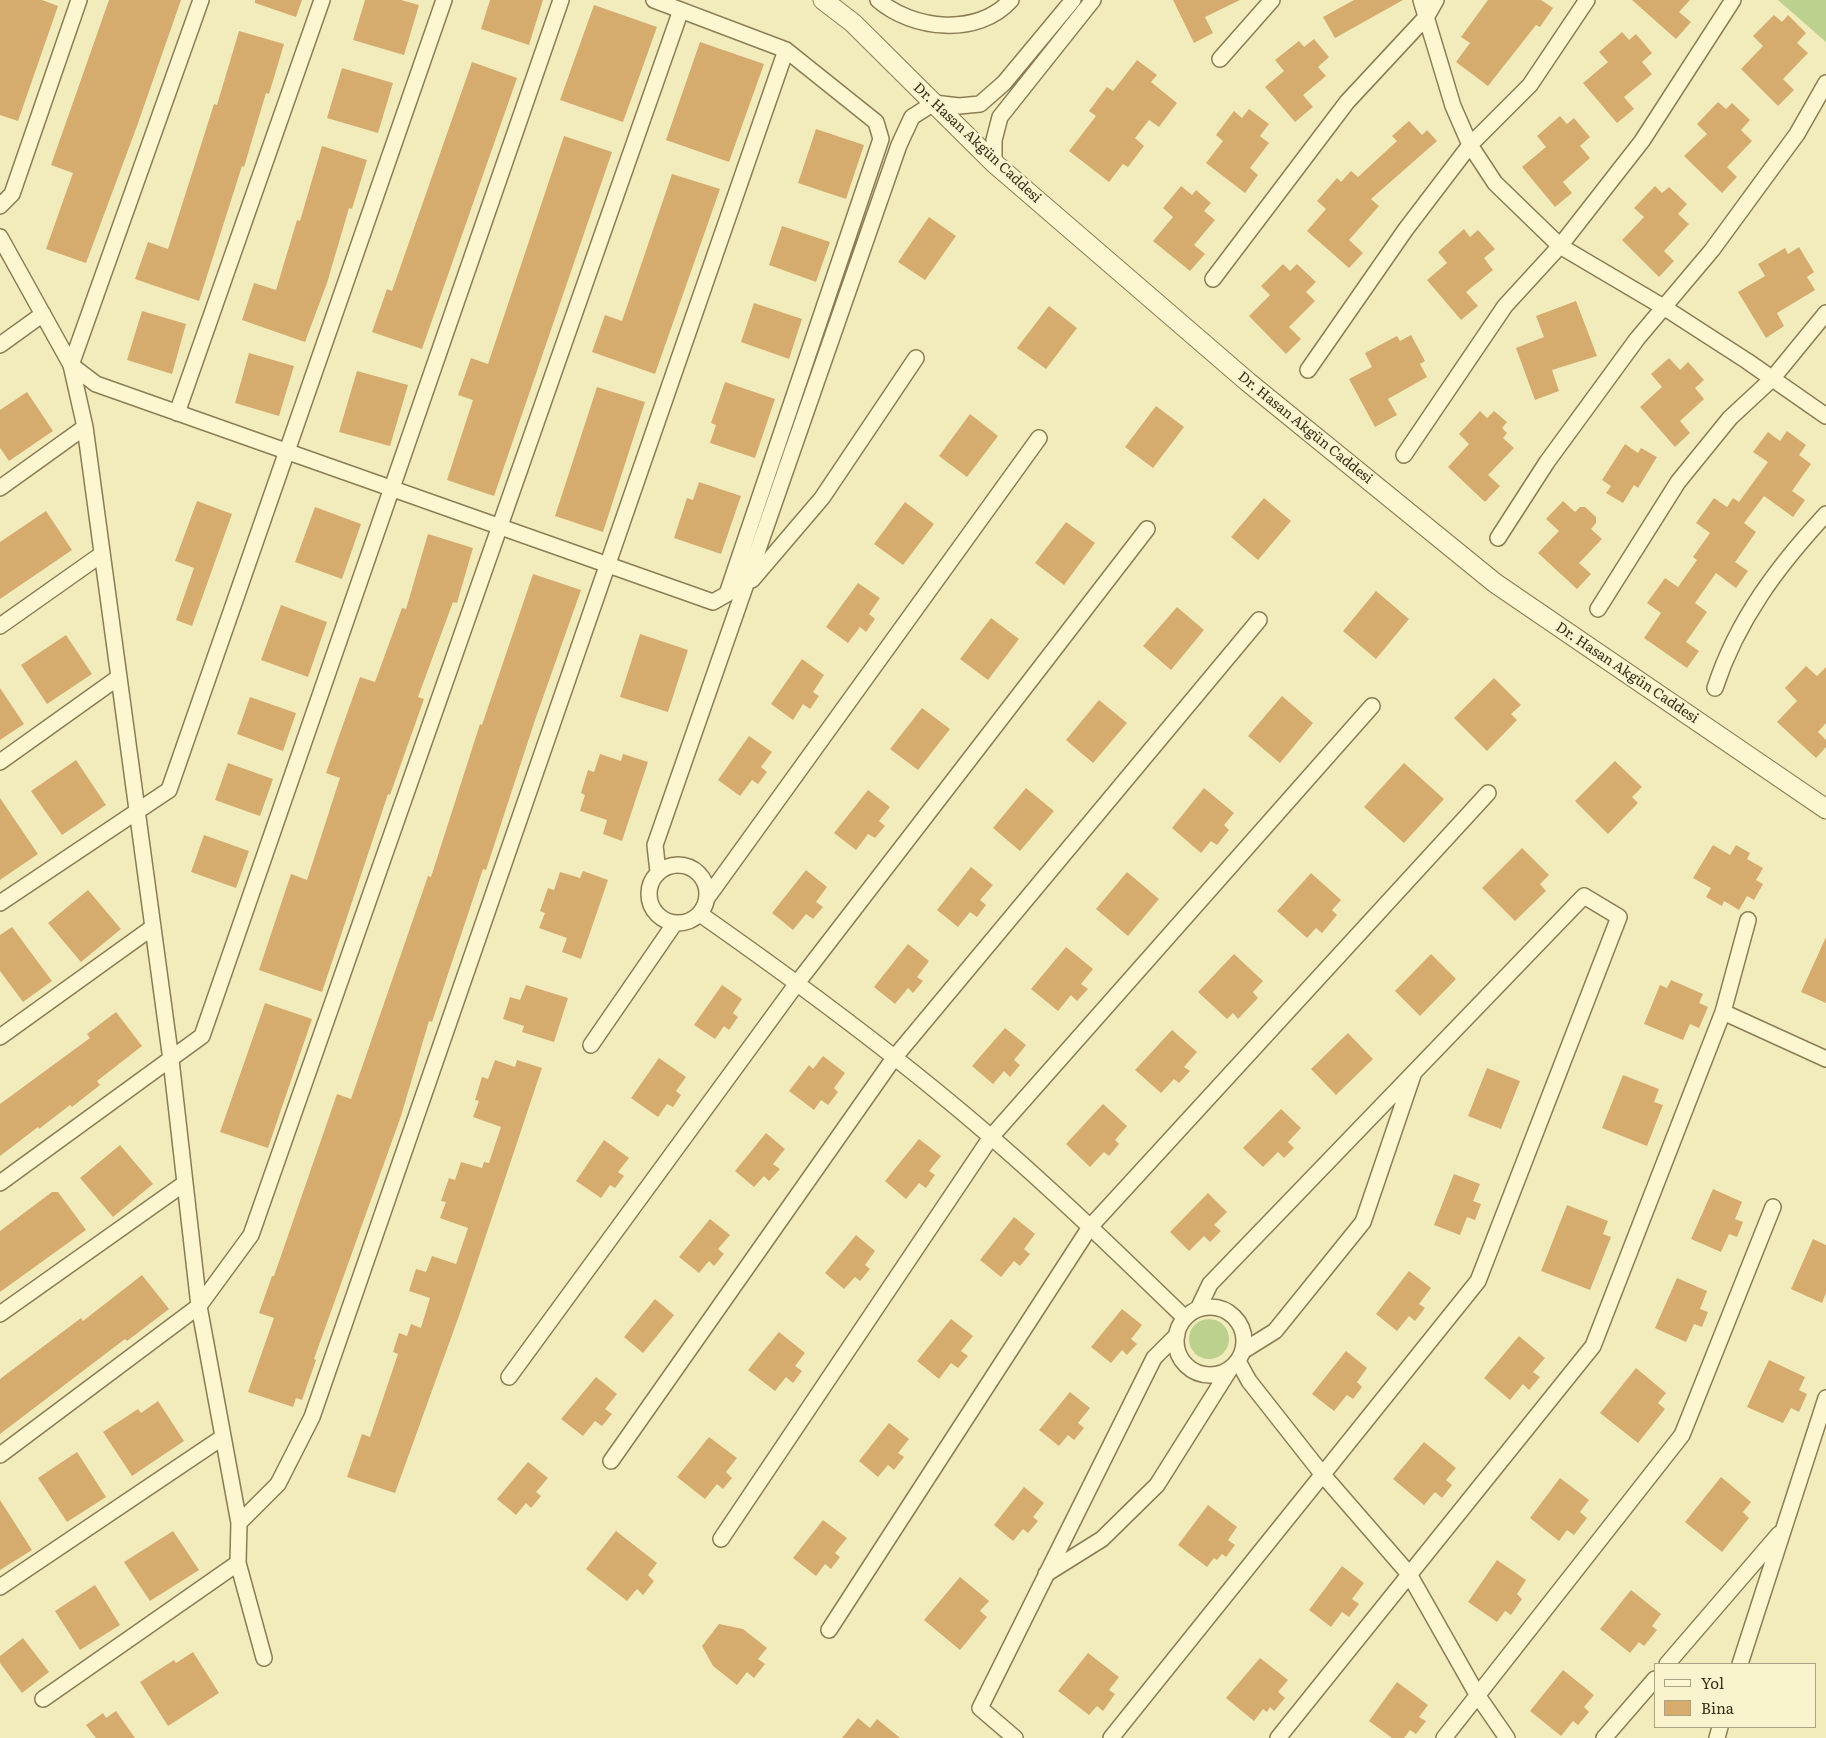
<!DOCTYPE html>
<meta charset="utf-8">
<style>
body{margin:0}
#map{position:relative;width:1826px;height:1738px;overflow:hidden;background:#f2ecbc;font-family:Literata,serif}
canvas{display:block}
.legend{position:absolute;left:1654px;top:1663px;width:162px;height:65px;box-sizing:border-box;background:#f9f4cd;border:1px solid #aca585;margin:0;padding:6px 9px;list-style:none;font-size:15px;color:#392f1a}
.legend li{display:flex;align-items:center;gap:10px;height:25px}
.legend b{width:25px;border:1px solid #aca585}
</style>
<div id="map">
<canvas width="1826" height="1738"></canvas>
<ul class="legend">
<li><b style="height:6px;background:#fcf7d0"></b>Yol</li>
<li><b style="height:14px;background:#d5ac6e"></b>Bina</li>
</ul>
</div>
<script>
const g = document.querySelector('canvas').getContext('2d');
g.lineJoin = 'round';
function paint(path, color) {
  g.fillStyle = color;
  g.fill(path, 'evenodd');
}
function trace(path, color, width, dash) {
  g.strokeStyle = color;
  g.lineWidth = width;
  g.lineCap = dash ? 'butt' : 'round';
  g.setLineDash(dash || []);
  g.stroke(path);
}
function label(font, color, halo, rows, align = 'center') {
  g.font = font + ' Literata,serif';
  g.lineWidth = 4.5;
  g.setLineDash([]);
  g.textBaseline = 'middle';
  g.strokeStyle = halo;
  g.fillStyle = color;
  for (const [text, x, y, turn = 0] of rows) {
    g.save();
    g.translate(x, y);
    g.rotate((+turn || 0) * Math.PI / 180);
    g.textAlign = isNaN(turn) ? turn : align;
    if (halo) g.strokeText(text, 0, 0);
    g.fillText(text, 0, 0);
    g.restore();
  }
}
const green = new Path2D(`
 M1778,0H1826V42Z
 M1189 1339a20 20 0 1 1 40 0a20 20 0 1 1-40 0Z`);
const building = new Path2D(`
 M0,0H42L58,6L18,121L0,115Z
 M109,0H181L137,126L86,263L46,249L73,173L51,165Z
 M255,0H302L296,17L255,3Z
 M365,0H401L419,5L404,55L353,40Z
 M490,0H543L529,45L481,29Z
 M1173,0H1240L1205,17L1213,33L1194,43Z
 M1354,0H1403L1335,38L1323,17Z
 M1488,0H1541L1553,8L1540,27L1536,25L1488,86L1456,62L1470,43L1461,37Z
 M1632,0H1690L1679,12L1691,22L1676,39Z
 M594,5L657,27L623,122L560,100Z
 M1774,15L1782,22L1788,15L1806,33L1797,43L1808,53L1783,79L1794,90L1778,106L1741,69L1763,46L1753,36Z
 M239,31L284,44L269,94L266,93L244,167L242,166L199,301L135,279L148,242L168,249L214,104L217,105Z
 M1622,32L1629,40L1636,34L1652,53L1642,62L1652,74L1624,97L1634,109L1617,123L1583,83L1608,62L1599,52Z
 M1314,39L1329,57L1318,67L1326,76L1303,95L1313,107L1295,122L1265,87L1284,71L1275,60L1299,41L1304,47Z
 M700,42L764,64L729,162L666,140Z
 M1137,60L1157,75L1151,82L1177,103L1159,127L1149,120L1135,138L1144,146L1128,167L1123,164L1109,182L1069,151L1096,116L1089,111L1107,87L1113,91Z
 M472,62L517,78L422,349L372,332L387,289L392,291Z
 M342,68L393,83L378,133L327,118Z
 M1718,102L1726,109L1732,103L1750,120L1741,130L1752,141L1727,167L1737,177L1722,193L1684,156L1707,134L1697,124Z
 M1249,109L1269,124L1260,136L1269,143L1250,168L1258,175L1245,193L1206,163L1223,141L1216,135L1234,111L1242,118Z
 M1560,116L1567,124L1574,118L1590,137L1580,146L1590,158L1563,182L1572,193L1555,207L1522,167L1546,147L1537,136Z
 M1409,121L1422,135L1427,130L1437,141L1371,199L1379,206L1349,240L1363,253L1349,268L1307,231L1326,209L1317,201L1337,178L1341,182L1351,171L1358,177L1397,141L1392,136Z
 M816,129L864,145L846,199L798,183Z
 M564,136L612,152L494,496L447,480L473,400L458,395L471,358L488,364Z
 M322,146L367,160L352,209L349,208L327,283L305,342L242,320L254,283L276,290L297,220L300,221Z
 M672,174L720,189L655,374L592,352L605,315L622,321Z
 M1181,186L1192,195L1196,190L1211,203L1204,211L1215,220L1194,245L1205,254L1190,271L1153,241L1173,217L1163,208Z
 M1655,186L1662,193L1669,187L1687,204L1678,214L1689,224L1664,251L1674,261L1659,277L1622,240L1644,217L1634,208Z
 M929,217L956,236L925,280L898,262Z
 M782,226L830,242L816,282L769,265Z
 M1464,229L1470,237L1478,230L1495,249L1484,258L1493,270L1466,292L1478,306L1461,320L1427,280L1447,263L1438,252Z
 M1799,247L1814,272L1807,277L1815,290L1777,313L1784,326L1766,338L1738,292L1765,276L1758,264L1785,248L1788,254Z
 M1283,264L1290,271L1297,264L1316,282L1306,292L1315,301L1289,327L1301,339L1286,354L1249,316L1270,295L1261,286Z
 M1576,301L1597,356L1552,370L1559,391L1535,400L1516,348L1544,337L1536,316Z
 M754,303L802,319L789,359L741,342Z
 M1049,306L1077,328L1046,369L1017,348Z
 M142,311L186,324L172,374L127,360Z
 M1411,335L1425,361L1420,364L1427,377L1388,399L1397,415L1375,427L1349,379L1372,367L1365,353L1397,336L1400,341Z
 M249,353L294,366L279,416L235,403Z
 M1669,358L1680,370L1688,362L1704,380L1695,388L1704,399L1680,421L1690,433L1675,447L1640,407L1662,387L1651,374Z
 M357,371L408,385L390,446L339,432Z
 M725,382L775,399L755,458L710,443L716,425L711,423Z
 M597,387L645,402L603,532L555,516Z
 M27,392L53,431L9,461L0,448V410Z
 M1156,406L1184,427L1153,468L1125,447Z
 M1480,411L1487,418L1494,411L1507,422L1502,428L1507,433L1503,438L1514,448L1488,475L1500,486L1485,502L1448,467L1469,444L1459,434Z
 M970,414L998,436L967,477L939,456Z
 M1787,431L1806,445L1799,455L1811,464L1792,491L1805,500L1793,517L1764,496L1744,523L1756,532L1735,562L1748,571L1736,588L1716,573L1695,603L1707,612L1686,642L1699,651L1687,668L1644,638L1661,613L1647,603L1665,578L1678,587L1697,560L1693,557L1710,533L1696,523L1714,498L1727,507L1733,498L1739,502L1768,462L1753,452L1768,432L1780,441Z
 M1625,444L1638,453L1641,448L1657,457L1638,488L1634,485L1623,503L1606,493L1611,486L1602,480Z
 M699,482L741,496L721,554L674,538L687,498L693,500Z
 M1264,498L1291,521L1258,560L1231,537Z
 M197,501L232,514L192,626L176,620L194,568L175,561Z
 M1563,501L1575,512L1580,507H1585L1596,517V523L1591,529L1602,539L1579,563L1591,574L1577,589L1538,553L1559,531L1546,519Z
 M905,502L934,524L903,565L874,544Z
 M315,507L361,524L342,579L295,562Z
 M46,511L72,550L0,599V542Z
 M1066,522L1095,543L1064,585L1035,563Z
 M428,534L473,548L457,603L453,602L418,697L424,699L390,795L388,794L322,992L259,970L291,874L307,880L340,778L326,773L339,736L360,677L375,682L402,608L406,609Z
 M533,574L581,590L535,720L486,870L483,869L432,1022L429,1021L401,1116L314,1359L316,1360L302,1400L296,1398L293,1407L248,1392L274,1318L259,1313L272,1276H274L337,1094L351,1099L428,876L431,877L480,724L482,725Z
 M858,583L880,598L869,614L875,619L866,632L860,627L848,643L826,627Z
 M1376,591L1409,619L1376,659L1343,631Z
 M281,605L327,622L308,677L261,660Z
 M1177,607L1204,630L1171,670L1143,646Z
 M991,618L1019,639L988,680L960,659Z
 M640,634L688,650L668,712L620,697Z
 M66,635L92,674L47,704L21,665Z
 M802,659L824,675L813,692L819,696L810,709L803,704L793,720L771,704Z
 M1806,666L1817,676L1826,667V723L1818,732L1826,740V747L1816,758L1777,722L1797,701L1785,688Z
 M1494,678L1521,705L1511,714L1517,720L1487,751L1454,718Z
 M0,688L24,724L0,740Z
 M1282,696L1313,723L1280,763L1248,736Z
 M250,697L296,713L283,751L237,734Z
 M1099,700L1127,723L1093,763L1066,740Z
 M922,708L950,729L918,770L890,749Z
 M749,736L772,752L761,767L767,772L758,784L752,780L740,796L718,780Z
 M600,754L621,761L623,754L648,762L622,841L603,834L607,820L580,811L585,795L581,793L588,770L594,772Z
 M76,760L106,805L62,835L31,791Z
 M1615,761L1642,787L1632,797L1638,803L1608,834L1575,801Z
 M228,763L273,779L260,816L215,800Z
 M1404,763L1444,799L1404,843L1364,807Z
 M1026,788L1054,811L1020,851L993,828Z
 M1204,788L1234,813L1224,825L1229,830L1217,845L1211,841L1201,853L1172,828Z
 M868,790L890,807L879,821L885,826L875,838L868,834L856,850L834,833Z
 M0,798L38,854L0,880Z
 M204,835L249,851L236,888L191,872Z
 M1713,845L1730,855L1736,845L1750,853L1747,859L1763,868L1756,880L1763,884L1754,900L1747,896L1739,910L1724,901L1722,906L1706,897L1711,888L1693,878Z
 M1522,848L1549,875L1540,884L1546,891L1515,921L1482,888Z
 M971,867L993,885L980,900L986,905L977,917L970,912L958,927L937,910Z
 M806,870L827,887L816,902L823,907L813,919L806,914L793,930L772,913Z
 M583,871L608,880L581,959L562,952L567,938L539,928L545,913L540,911L548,888L554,890L560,872L580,878Z
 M1127,872L1159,899L1128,936L1096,909Z
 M1311,873L1341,900L1332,910L1337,915L1322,933L1316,928L1307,938L1277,911Z
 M88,890L121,929L81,962L48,923Z
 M12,927L52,981L23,1002L0,971V935Z
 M1826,937V1003L1801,992Z
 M908,944L929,961L917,977L923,981L913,993L908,988L895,1004L874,987Z
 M1066,947L1093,969L1081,984L1088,989L1077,1001L1071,995L1058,1011L1031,989Z
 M1234,954L1263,981L1253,992L1258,998L1238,1019L1233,1013L1227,1019L1198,992Z
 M1431,954L1456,979L1420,1016L1395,991Z
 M1671,980L1703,994L1699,1003L1708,1007L1699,1028L1690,1024L1683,1040L1644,1024L1660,985L1667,988Z
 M526,985L568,998L554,1042L522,1032L524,1026L503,1019L510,997L520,1000Z
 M722,985L742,999L733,1013L738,1017L729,1030L724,1026L715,1039L694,1025Z
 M265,1003L312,1019L268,1148L220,1132Z
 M116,1012L142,1046L97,1081L100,1085L72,1107L70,1105L39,1129L38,1127L0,1156V1104L90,1038L87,1034Z
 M1005,1028L1026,1045L1014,1060L1020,1065L1010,1077L1004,1071L993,1084L972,1066Z
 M1172,1030L1197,1052L1184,1067L1190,1071L1179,1083L1174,1079L1161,1093L1135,1070Z
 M1348,1033L1373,1059L1336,1095L1311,1069Z
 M823,1056L845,1073L834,1088L838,1092L828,1105L821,1100L814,1110L789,1091L809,1065L813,1069Z
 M659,1058L686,1077L676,1091L681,1095L673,1107L667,1104L658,1117L631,1098Z
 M495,1060L515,1067L517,1060L542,1068L460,1313L395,1493L347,1477L362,1434L370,1437L398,1354L393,1352L399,1333L407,1336L411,1324L421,1328L430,1298L409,1291L416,1269L426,1272L432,1256L456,1264L468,1228L440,1218L446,1202L441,1201L449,1178L455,1180L461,1162L482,1168L484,1162L489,1163L501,1127L473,1117L479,1101L475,1100L482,1077L488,1079Z
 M1487,1068L1520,1081L1501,1129L1468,1116Z
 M1623,1075L1659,1089L1654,1102L1663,1105L1647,1146L1602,1128Z
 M1103,1104L1127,1126L1115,1140L1119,1144L1109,1156L1104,1152L1090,1167L1066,1144Z
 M1281,1109L1301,1128L1288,1142L1294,1148L1284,1158L1278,1152L1263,1167L1243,1148Z
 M766,1133L785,1149L773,1164L780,1169L769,1181L764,1176L754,1187L735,1171Z
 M919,1139L941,1156L929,1171L935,1175L926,1188L919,1183L906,1199L885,1181Z
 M604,1140L629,1158L618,1172L624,1176L615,1188L610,1185L601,1198L576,1181Z
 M120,1145L153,1184L113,1217L80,1178Z
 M1454,1174L1480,1184L1473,1201L1481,1204L1475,1220L1467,1217L1460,1235L1434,1225Z
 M1713,1189L1742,1202L1735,1219L1743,1222L1737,1237L1729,1234L1721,1252L1691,1239Z
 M52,1192H58L86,1230L0,1292V1231Z
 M1208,1193L1227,1212L1214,1225L1221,1231L1210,1242L1204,1236L1189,1251L1170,1232Z
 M1567,1205L1608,1221L1603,1234L1611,1237L1590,1290L1541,1271Z
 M1014,1217L1035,1234L1024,1249L1030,1254L1020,1266L1014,1261L1001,1277L980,1260Z
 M710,1219L730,1235L718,1249L724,1254L714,1266L709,1261L699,1273L679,1257Z
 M856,1235L875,1251L865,1265L870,1269L860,1281L855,1277L844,1289L825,1273Z
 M1813,1239L1826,1245V1293L1822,1303L1791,1289Z
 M1409,1271L1431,1288L1419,1304L1425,1308L1415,1321L1409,1316L1397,1331L1376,1314Z
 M142,1275L169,1309L127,1341L125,1339L0,1434V1379L81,1318L83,1321Z
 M1677,1278L1707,1291L1700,1309L1708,1312L1702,1327L1694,1324L1686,1342L1655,1328Z
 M655,1299L674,1315L643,1353L624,1337Z
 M1122,1309L1142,1325L1131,1339L1137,1344L1127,1355L1122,1350L1111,1363L1091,1347Z
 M951,1319L973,1336L961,1351L968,1356L958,1368L951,1363L939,1379L917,1361Z
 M779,1332L805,1353L795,1366L802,1371L793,1383L786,1377L775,1391L748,1370Z
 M1519,1336L1545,1358L1533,1372L1540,1377L1529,1390L1523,1384L1510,1400L1484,1378Z
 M1346,1351L1367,1368L1357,1382L1362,1387L1353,1399L1347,1395L1334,1411L1312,1394Z
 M1769,1360L1805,1377L1799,1390L1807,1394L1799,1412L1791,1408L1783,1423L1747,1407Z
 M1636,1368L1666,1393L1658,1403L1665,1409L1638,1443L1600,1413Z
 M596,1377L617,1394L605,1409L612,1414L602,1426L595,1421L583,1436L561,1419Z
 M1070,1392L1090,1408L1078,1423L1084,1428L1074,1440L1068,1435L1059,1446L1039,1430Z
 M158,1401L184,1441L132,1476L103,1432L138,1409L141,1413Z
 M889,1423L909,1439L898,1453L904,1457L894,1470L888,1465L878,1477L859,1461Z
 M709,1437L737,1458L726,1472L732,1478L723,1489L717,1484L705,1499L677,1477Z
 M1424,1442L1456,1468L1446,1480L1452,1485L1442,1498L1435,1492L1424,1505L1393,1479Z
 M77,1452L106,1497L67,1522L38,1478Z
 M528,1462L548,1478L536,1492L541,1496L531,1508L526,1503L516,1515L497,1499Z
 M1721,1477L1751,1502L1743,1512L1749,1518L1722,1552L1685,1522Z
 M1560,1478L1589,1500L1580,1512L1587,1518L1574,1535L1567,1530L1559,1541L1530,1518Z
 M1024,1487L1044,1503L1033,1517L1038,1521L1028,1533L1023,1529L1013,1541L994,1525Z
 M0,1500L32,1550L0,1570Z
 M1208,1505L1237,1527L1228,1540L1235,1545L1226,1557L1222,1554L1217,1560L1214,1558L1207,1567L1178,1545Z
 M823,1520L847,1538L835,1553L840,1557L831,1569L825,1564L816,1576L793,1558Z
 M173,1531L199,1570L150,1601L124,1562Z
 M616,1531L657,1563L648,1575L654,1581L643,1595L637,1589L627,1601L586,1569Z
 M1497,1560L1526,1580L1517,1594L1522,1599L1511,1615L1505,1611L1497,1622L1468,1602Z
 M1342,1566L1364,1583L1352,1599L1359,1604L1349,1617L1342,1612L1331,1627L1309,1610Z
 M960,1577L989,1601L980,1611L987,1617L960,1650L924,1620Z
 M95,1585L120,1625L80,1650L55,1611Z
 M1631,1590L1661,1614L1652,1626L1657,1630L1644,1646L1639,1642L1630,1653L1600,1629Z
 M719,1624L743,1629L767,1648L758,1659L765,1664L754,1678L747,1672L737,1685L713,1666L702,1646Z
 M23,1638L49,1672L22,1693L0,1663V1656Z
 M193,1652L219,1693L168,1726L140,1682L174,1660L176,1663Z
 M1088,1653L1119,1677L1109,1690L1115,1694L1103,1711L1097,1706L1089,1715L1058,1691Z
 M1260,1658L1288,1680L1278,1692L1285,1698L1274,1711L1270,1707L1267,1712L1263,1709L1254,1721L1226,1698Z
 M1563,1670L1594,1695L1584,1707L1589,1712L1578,1725L1573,1721L1561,1736L1530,1711Z
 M1397,1682L1428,1705L1419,1717L1426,1721L1416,1734L1410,1730L1404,1738H1392L1369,1721Z
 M116,1711L135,1738H96L86,1725L103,1713L106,1718Z
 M858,1718L870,1728L877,1719L900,1738H842Z`);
const minor = new Path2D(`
 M201,0L71,365L96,384L713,602L727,594L881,139L876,122L786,50L654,0
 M878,0C913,30 978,37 1011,0
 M1421,0L1453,106L1470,145L1495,183L1560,246L1665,308L1747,361L1826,416
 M1220,59L1272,0
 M994,163V140L1000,117L1093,0
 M0,206L12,194L79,0
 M0,237L71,365L85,427L171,1060L199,1306L239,1523L238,1563L264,1658
 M1213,279L1347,102L1427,16L1436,0
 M0,345L43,314
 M1308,370L1406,229L1470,145L1530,85L1587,0
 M177,413L322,0
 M1404,455L1505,306L1560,246L1642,141L1733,0
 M0,488L85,427
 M1498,538L1547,462L1637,339L1712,250L1797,134L1826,83
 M752,580L822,498L916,358
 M1598,609L1678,482L1730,418L1772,379L1826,313
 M0,626L102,554
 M1715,688C1737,620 1778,566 1826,514
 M0,762L119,677
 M649 894a29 29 0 1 1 58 0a29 29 0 1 1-58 0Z
 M658,872L655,845L899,145L912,117L934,103L959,106L980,104L1004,83L1073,0
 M707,898L1039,438
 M0,903L169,790L444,0
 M700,914C800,984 899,1057 991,1137C1058,1195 1122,1257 1185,1318
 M1723,1012L1748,920
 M0,1037L153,927
 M591,1045L675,923
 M0,1183L202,1036L561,0
 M1176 1341a34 34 0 1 1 68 0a34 34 0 1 1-68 0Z
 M0,1314L185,1183
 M1243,1351L1275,1331L1363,1222L1413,1075
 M1238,1361L1249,1381L1323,1475L1409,1574L1478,1696L1507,1738
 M509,1377L798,982L1147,529
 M0,1455L199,1306L251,1235L681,10
 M611,1461L894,1058L1259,620
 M239,1523L278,1484L312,1417L786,50
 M721,1539L991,1137L1372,706
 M1046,1574L1102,1539L1157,1485L1230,1369
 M0,1587L223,1437
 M829,1630L1090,1227L1488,793
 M1667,1664L1779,1534
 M1740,1664L1826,1398
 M43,1699L238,1563
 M1015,1738L980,1708L1154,1358L1177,1335
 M1111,1738L1478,1281L1619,917L1584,896L1210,1284L1198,1309
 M1278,1738L1593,1346L1723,1012L1826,1059
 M1444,1738L1682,1435L1773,1207
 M1604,1738L1655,1679
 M1717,1738L1720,1727`);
const tertiary = new Path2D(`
 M823,0L853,23L994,163L1248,382L1495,583L1826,809`);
const streetNames = [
 ["Dr. Hasan Akgün Caddesi",977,143,43],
 ["Dr. Hasan Akgün Caddesi",1305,428,39],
 ["Dr. Hasan Akgün Caddesi",1627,673,34]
];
paint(green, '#bdd18f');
paint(building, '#d5ac6e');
trace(minor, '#8c7c54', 18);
trace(tertiary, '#8c7c54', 21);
trace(minor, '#fcf7d0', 15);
trace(tertiary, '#fcf7d0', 19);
label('14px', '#392f1a', '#f9f4cd', streetNames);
</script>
